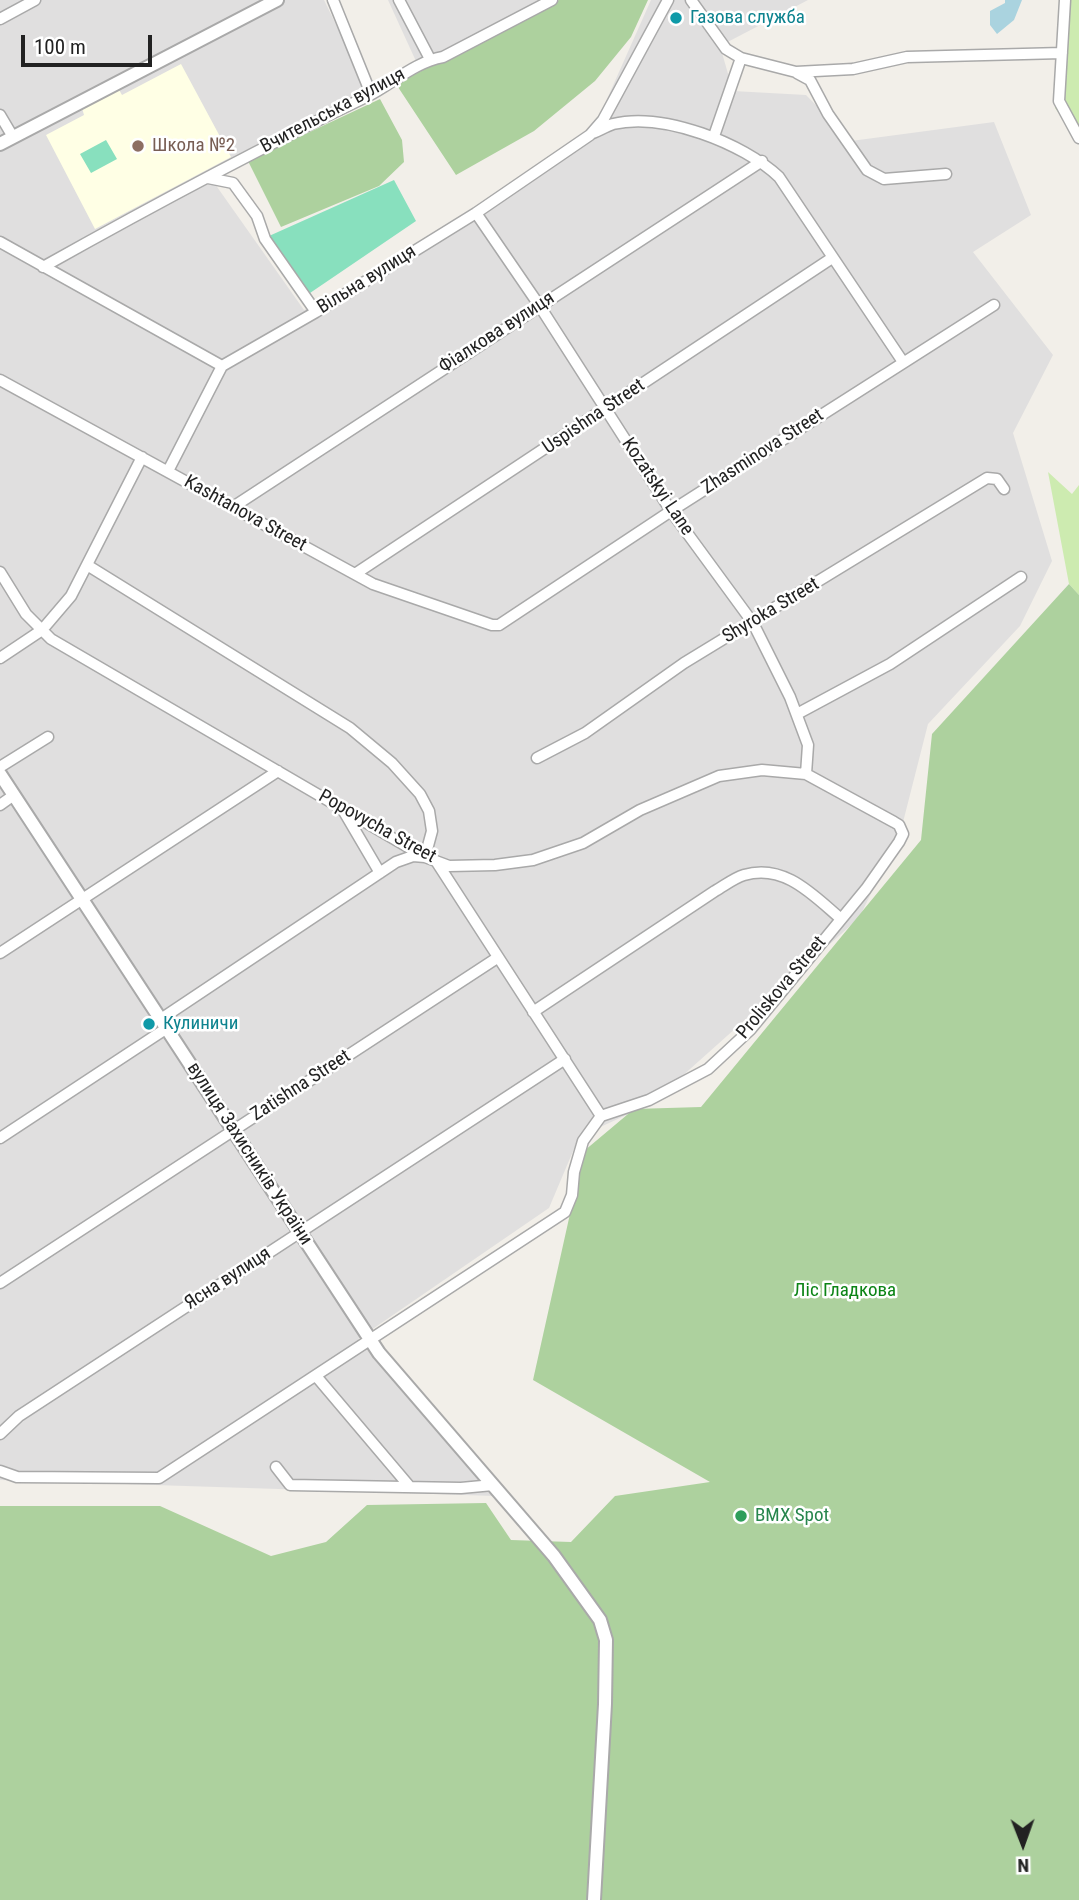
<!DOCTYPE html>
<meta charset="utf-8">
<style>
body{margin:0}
#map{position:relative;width:1079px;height:1900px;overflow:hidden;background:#f2efe9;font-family:"Roboto Condensed",sans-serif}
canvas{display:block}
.north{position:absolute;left:988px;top:1809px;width:70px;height:70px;-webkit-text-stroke:5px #fff;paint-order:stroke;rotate:179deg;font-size:19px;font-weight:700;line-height:28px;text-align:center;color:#222}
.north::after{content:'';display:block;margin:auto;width:24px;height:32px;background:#222;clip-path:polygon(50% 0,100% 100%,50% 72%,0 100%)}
.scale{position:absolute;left:21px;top:35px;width:131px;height:32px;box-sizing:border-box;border:4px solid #222;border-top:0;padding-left:9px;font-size:21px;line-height:24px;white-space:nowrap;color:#222;-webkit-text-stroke:5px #fff;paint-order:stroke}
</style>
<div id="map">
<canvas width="1079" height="1900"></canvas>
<div class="north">N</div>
<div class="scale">100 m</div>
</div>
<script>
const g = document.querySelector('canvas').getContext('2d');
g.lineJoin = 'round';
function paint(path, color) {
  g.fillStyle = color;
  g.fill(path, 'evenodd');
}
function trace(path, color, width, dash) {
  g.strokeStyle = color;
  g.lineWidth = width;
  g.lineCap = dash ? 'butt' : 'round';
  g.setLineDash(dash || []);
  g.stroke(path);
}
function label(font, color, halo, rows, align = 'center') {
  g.font = font + ' "Roboto Condensed",sans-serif';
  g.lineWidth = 5;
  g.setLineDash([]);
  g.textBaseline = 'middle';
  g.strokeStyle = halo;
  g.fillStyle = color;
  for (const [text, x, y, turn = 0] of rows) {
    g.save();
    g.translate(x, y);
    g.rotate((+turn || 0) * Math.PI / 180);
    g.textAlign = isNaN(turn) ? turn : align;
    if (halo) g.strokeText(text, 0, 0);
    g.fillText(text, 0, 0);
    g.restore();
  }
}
const residential = new Path2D(`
 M0,0H324L367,88L326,117L235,168L215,184L304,310L325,300L474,209L587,132L599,117L651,0H808L720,46L733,91L806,95L851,141L994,122L1031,215L973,252L1053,355L1013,433L1052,561L1020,626L928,724L900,834L859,918L652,1103L579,1137L549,1208L358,1339L495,1496L0,1480Z
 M388,0H556L420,70Z`);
const education = new Path2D(`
 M181,64L231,157L95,229L46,135L84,115L82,108L118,88L122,95Z`);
const grass = new Path2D(`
 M1061,0H1079V140L1055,108Z
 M1048,472L1072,494L1079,485V595L1069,584Z`);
const forest = new Path2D(`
 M559,0H648L631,37L595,81L534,131L456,175L396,84Z
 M380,99L402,140L404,162L379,186L281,227L248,161Z
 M1069,584L1079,595V1900H0V1506H160L271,1556L326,1542L367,1505L486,1503L511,1540L571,1542L615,1496L710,1482L533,1380L584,1151L634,1109L701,1107L921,840L932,734Z`);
const pitch = new Path2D(`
 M106,140L117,159L91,173L80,154Z
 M394,180L416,221L310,293L269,236Z`);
const water = new Path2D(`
 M1005,0H1022L1014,20L997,34L990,25V11L1005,3Z`);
const minor = new Path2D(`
 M333,0L371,94
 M399,0L430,59
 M691,0L726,49L741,58L796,72L853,69L907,57L1062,53
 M1065,0L1059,101L1079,138
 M0,19L35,0
 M797,73L810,80L828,114L867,170L884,179L946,174
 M0,115L13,137
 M593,133C600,130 607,126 613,124C663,112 743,143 779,177L903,362
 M714,136L741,58
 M208,178L233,183L257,216L265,239L316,312
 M476,213L539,305L671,511L753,623L790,697L808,745L806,774
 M0,242L222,366
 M43,267C150,207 258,149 368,96C393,83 415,62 443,57L552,0
 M0,380L373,584L492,625H499L671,511L994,305
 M168,471L222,366L316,312L476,213L590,135L603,120L668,0
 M233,507L762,161
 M87,565L350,728L392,763L420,794L429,811L432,831L425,857L413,856L396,862L161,1019
 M0,572L26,614L42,630L71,596L142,457
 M355,574L832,258
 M0,658L42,630L51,639L425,857L449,866L495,865L533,860L583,843L640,810L719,776L762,770L806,774L894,822L899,825L903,834L899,842L866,889L750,1030L708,1069L649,1100L601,1116L583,1141L574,1172L572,1195L565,1212L159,1478L17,1477L0,1471
 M797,714L890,664L1021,577
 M537,758L585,733L684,663L987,478L997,479L1004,489
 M0,767L48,737
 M0,805L14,795
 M343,810L380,873
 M436,861L601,1116
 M0,953L278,771
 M533,1012L715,891C724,886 734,878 744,875C784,863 813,895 840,918
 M0,1138L167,1028
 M0,1283L497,958
 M316,1376L410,1487
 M0,1434L19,1416L565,1059
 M276,1467L290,1485L461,1488L493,1485`);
const tertiary = new Path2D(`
 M0,144L277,0
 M0,774L379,1353L554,1556L600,1620L606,1640L605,1704L594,1900`);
const markers = [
 [676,18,7,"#0f9aa8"],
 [138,146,7,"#8d6e63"],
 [149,1024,7,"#0f9aa8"],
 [741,1516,7,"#2e9e5b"]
];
const cultureNames = [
 ["Газова служба",690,18],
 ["Кулиничи",163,1024]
];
const streetNames = [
 ["Вчительська вулиця",333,111,-28],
 ["Вільна вулиця",367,280,-32],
 ["Фіалкова вулиця",497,333,-33],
 ["Uspishna Street",594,417,-34],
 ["Zhasminova Street",763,452,-33],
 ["Kozatskyi Lane",657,487,56],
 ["Kashtanova Street",245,514,29],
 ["Shyroka Street",771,611,-31],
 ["Popovycha Street",377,827,29],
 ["Proliskova Street",782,988,-50],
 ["Zatishna Street",301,1086,-33],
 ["вулиця Захисників України",249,1154,57],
 ["Ясна вулиця",228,1279,-33]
];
const educationNames = [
 ["Школа №2",152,146]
];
const parkNames = [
 ["Ліс Гладкова",845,1291]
];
const leisureNames = [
 ["BMX Spot",755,1516]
];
paint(residential, '#e0dfdf');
paint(education, '#ffffe5');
paint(grass, '#cdebb0');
paint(forest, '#add19e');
paint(pitch, '#88e0be');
paint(water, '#aad3df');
trace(minor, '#a9a9a9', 13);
trace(tertiary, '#a9a9a9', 16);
trace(minor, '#fff', 10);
trace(tertiary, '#fff', 12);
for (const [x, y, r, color] of markers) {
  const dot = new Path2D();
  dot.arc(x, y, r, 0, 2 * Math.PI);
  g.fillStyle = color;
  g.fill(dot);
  trace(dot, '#fff', 2.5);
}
label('19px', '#0d838f', '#fff', cultureNames, 'left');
label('19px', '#222', '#fff', streetNames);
label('19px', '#785e54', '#fff', educationNames, 'left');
label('19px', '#0c8416', '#fff', parkNames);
label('19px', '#27864d', '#fff', leisureNames, 'left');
</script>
